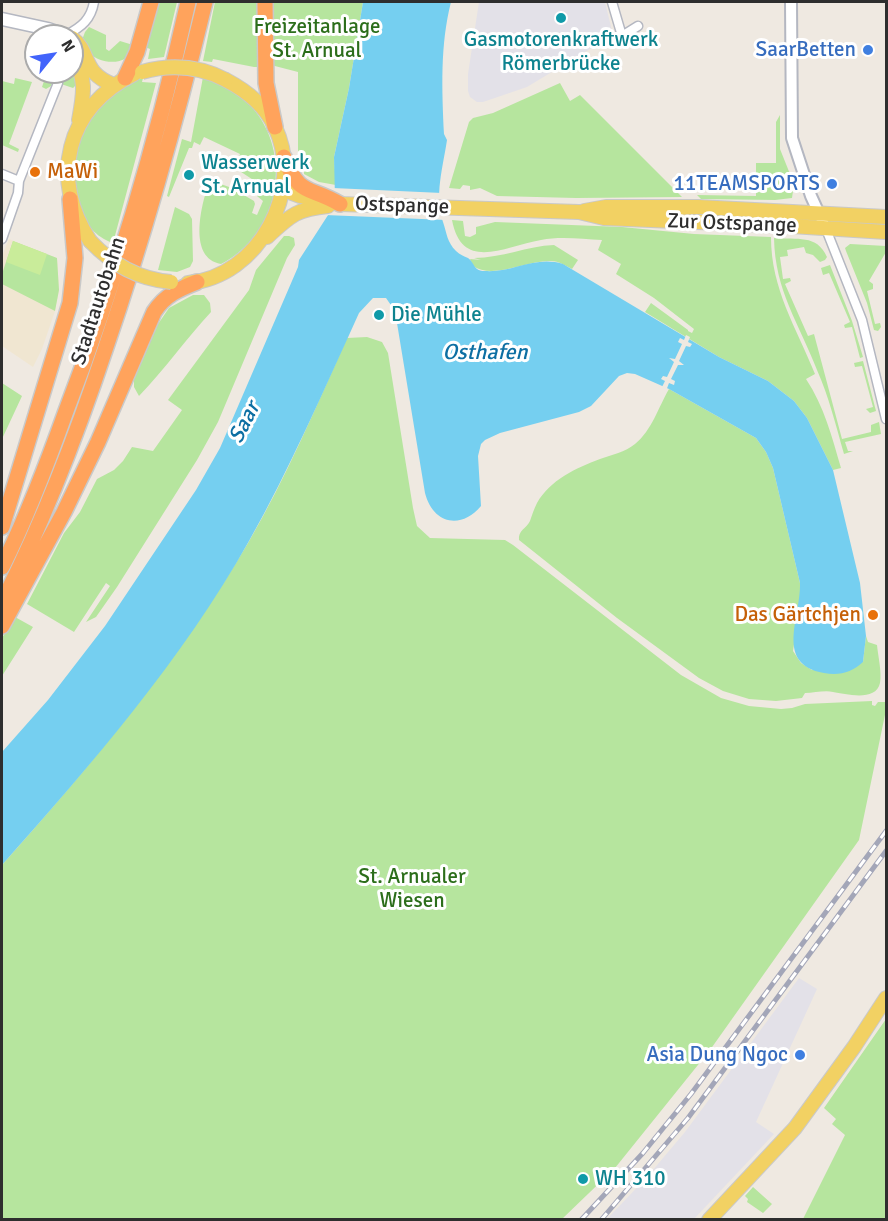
<!DOCTYPE html>
<meta charset="utf-8">
<style>
body{margin:0}
#map{position:relative;width:888px;height:1221px;overflow:hidden;background:#efe9e1;font-family:Signika,sans-serif}
canvas{display:block}
.frame{position:absolute;inset:0;border:3px solid #2e2e2e;pointer-events:none}
.north{position:absolute;left:24px;top:24px;width:60px;height:60px;box-sizing:border-box;background:#fff;border:2px solid #ababab;border-radius:50%;rotate:60deg;font-size:16px;font-weight:700;line-height:24px;text-align:center;color:#2e2e2e}
.north::after{content:'';display:block;margin:auto;width:21px;height:27px;background:#4264fb;clip-path:polygon(50% 0,100% 100%,50% 72%,0 100%)}
</style>
<div id="map">
<canvas width="888" height="1221"></canvas>
<div class="frame"></div>
<div class="north">N</div>
</div>
<script>
const g = document.querySelector('canvas').getContext('2d');
g.lineJoin = 'round';
function paint(path, color) {
  g.fillStyle = color;
  g.fill(path, 'evenodd');
}
function trace(path, color, width, dash) {
  g.strokeStyle = color;
  g.lineWidth = width;
  g.lineCap = dash ? 'butt' : 'round';
  g.setLineDash(dash || []);
  g.stroke(path);
}
function label(font, color, halo, rows, align = 'center') {
  g.font = font + ' Signika,sans-serif';
  g.lineWidth = 6;
  g.setLineDash([]);
  g.textBaseline = 'middle';
  g.strokeStyle = halo;
  g.fillStyle = color;
  for (const [text, x, y, turn = 0] of rows) {
    g.save();
    g.translate(x, y);
    g.rotate((+turn || 0) * Math.PI / 180);
    g.textAlign = isNaN(turn) ? turn : align;
    if (halo) g.strokeText(text, 0, 0);
    g.fillText(text, 0, 0);
    g.restore();
  }
}
const industrial = new Path2D(`
 M479,2H605L613,35L527,87L483,102H477L470,97L468,91V74Z
 M799,978L817,989L756,1122L774,1134L694,1219H607L647,1177L685,1132Z`);
const education = new Path2D(`
 M9,239L57,258L59,290L55,311L42,349L33,367L2,346V256Z`);
const green = new Path2D(`
 M157,2H177L164,57L148,59L150,49L145,47Z
 M215,2H257L260,10L259,67H254L213,59L212,62L203,61Z
 M271,2H363L349,88L334,157L336,185L319,182L304,174V164L298,159V72L271,65Z
 M89,27L106,35V49L109,51L120,41L133,45C131,50 130,55 126,58C116,65 97,62 90,53C87,49 85,44 82,40L85,32Z
 M72,61L79,82L73,88L61,84L60,79L62,72H72Z
 M47,72H57L51,86L46,89L42,87Z
 M203,77C221,84 237,91 250,105C295,153 279,235 221,264C188,258 201,207 208,185L215,182L232,188L254,201L255,204L252,213L257,215L263,201L257,196L261,185L235,168L240,154L204,137L200,145L194,142L192,148H189L169,197L167,196L182,139L191,142Z
 M15,78L32,82L9,144L19,149L18,152L2,145V81L14,84Z
 M143,78L142,82L156,83L113,243C94,236 88,226 80,208C58,156 92,96 143,78Z
 M560,83L570,101L580,95L682,197L576,198L497,196L480,188L470,190V186L463,185L460,189L449,188L469,122L473,118L493,113Z
 M780,115V149L794,184L792,198L775,200L701,199L697,195L756,196V163H776V122Z
 M175,207L189,214L192,219L193,261L190,267L177,272L158,270Z
 M452,220L463,221L465,236L470,237L476,234V227L495,222L622,227L694,234L771,237C771,289 796,327 815,374L806,379C824,406 832,437 841,468L833,470L807,418L794,401L768,381L719,357L645,312L651,303L688,330V331L692,333L694,329L654,298L616,274L621,264L598,250L602,240C582,239 560,236 541,240C505,246 462,273 452,220Z
 M284,236H289L294,238L295,245L287,258L218,422L197,460L117,587L96,617L86,622L110,586L106,583L74,632L27,604L64,533L80,512L97,479L114,470L123,461L132,447L153,451L182,410L168,400L249,290L256,270Z
 M774,238C797,240 817,234 827,257L825,260L820,262L813,255L806,253L804,247L787,250L788,256L780,257L783,279L790,278L791,281L785,284L808,336L814,334L842,439L871,432V425L879,422L881,434L845,442L848,451H853L844,454C836,426 829,397 817,370C799,323 775,291 774,238Z
 M13,241L57,258L59,290L55,311L2,284V274Z
 M850,244L886,246V252L869,281L873,284V289L867,291L875,324L880,323L881,327L878,331L874,330L867,303L846,251L845,248Z
 M554,245L578,260L572,269C566,266 559,261 551,261C527,260 493,280 473,266L470,259L481,260L474,258C502,258 527,246 554,245Z
 M830,265L852,321L863,357L860,358L852,327L845,328L844,325L850,322L829,273L823,275L821,268Z
 M193,295H204L210,303L211,312C186,339 165,369 139,396L134,387V379L158,324L169,308Z
 M367,337L382,342L388,353L413,508L417,526L430,538L505,540L513,545L681,675L721,698L749,706L781,709L792,708L805,704L872,701V705L875,706L878,702H886V710L859,840L710,1050L615,1168L562,1219L2,1220V865C92,764 179,660 248,543C286,478 316,407 347,338Z
 M863,361L876,411L870,413L866,409L873,407L862,366L855,367L854,363Z
 M2,383L22,396L2,439Z
 M669,389L756,438L766,452L773,468L800,583L801,597L793,651L801,663L812,670L863,662L866,636L868,642L877,645C878,656 882,672 880,683C876,702 846,694 833,692C825,690 814,693 805,693L802,698L776,701L749,699L723,691L699,678L617,618L519,540C518,530 526,529 530,521C532,515 534,509 537,503C550,480 576,468 600,459C612,455 625,452 635,444C652,430 658,408 669,389Z
 M15,617L33,627L2,676V638Z
 M886,1019V1219H803L845,1135L832,1124L836,1119L824,1108Z
 M753,1187L772,1204L763,1213L747,1202L748,1199L745,1196Z`);
const pitch = new Path2D(`
 M13,241L47,254L40,275L6,262Z`);
const water = new Path2D(`
 M363,2H451C440,45 442,90 444,134L447,140C443,167 434,196 443,222C447,234 447,242 456,251C460,255 464,256 468,258C475,263 473,271 485,271C512,273 536,255 563,264L719,357L768,381L794,401L807,418L833,470L860,583L866,636L863,662C852,672 840,676 824,673C774,664 801,618 800,583L773,468L766,452L756,438L669,389L635,374L627,373L619,376L591,406L579,412L500,433L485,440L481,444L478,456L481,506C461,530 433,524 425,493L395,311L386,298H373L359,313C324,390 290,468 249,541C182,660 92,764 2,865V752L48,700L105,626L196,490L220,448L298,267L299,260L330,212L335,198L334,157L349,88Z`);
const pier = new Path2D(`
 M333,188L442,193L444,217L446,220L325,215L332,198Z
 M686,335L690,337L688,342L692,344L690,347L686,346L679,361L684,365H678L671,379L675,381L674,385L669,383L666,391L661,389L665,381L661,379L663,376L667,377L674,362L669,358L675,359L682,344L678,342L680,338L684,340Z`);
const minor = new Path2D(`
 M612,2L622,36L638,26
 M66,35C82,27 91,19 94,2
 M2,174L19,181
 M826,229L862,320L886,419
 M2,239L18,193L19,181L58,83`);
const tertiary = new Path2D(`
 M791,2L792,138L811,196L826,229`);
const secondary = new Path2D(`
 M2,19L48,29L66,35`);
const primary = new Path2D(`
 M72,38C91,52 81,73 114,85
 M72,54C87,79 84,93 79,120
 M282,183L292,193L300,196L340,204L579,212L604,218L791,226L886,232
 M584,211L606,207H698L886,217
 M267,237C290,216 296,209 328,206
 M90,241C49,179 66,107 134,74
 M188,283C259,277 305,190 275,127C265,105 247,91 226,80
 M709,1220L795,1128L854,1047L886,998`);
const motorway = new Path2D(`
 M265,2L266,83L275,127
 M125,78L137,52L151,2
 M284,157C300,198 308,185 340,204
 M2,527L70,303L75,258L70,199
 M2,567C27,517 47,464 66,411C117,278 157,140 188,2
 M2,603C44,521 77,434 106,347C145,233 177,118 205,2
 M2,626L64,512L98,442L154,312C165,295 179,289 197,282`);
const rail = new Path2D(`
 M581,1220L643,1153L691,1094L886,831
 M601,1220L688,1118L886,851`);
const primaryBridge = new Path2D(`
 M142,72C171,64 199,66 226,80
 M90,241C113,265 138,279 171,282`);
const markers = [
 [561,18,6,"#0f9aa8"],
 [868,50,6,"#3f7fe0"],
 [35,172,6,"#e8710a"],
 [189,175,6,"#0f9aa8"],
 [832,184,6,"#3f7fe0"],
 [379,315,6,"#0f9aa8"],
 [873,615,6,"#e8710a"],
 [800,1055,6,"#3f7fe0"],
 [583,1179,6,"#0f9aa8"]
];
const parkNames = [
 ["Freizeitanlage",317,27],
 ["St. Arnual",317,51],
 ["St. Arnualer",412,877],
 ["Wiesen",412,901]
];
const cultureNames = [
 ["Gasmotorenkraftwerk",561,40,"center"],
 ["Römerbrücke",561,64,"center"],
 ["Wasserwerk",201,163],
 ["St. Arnual",201,187],
 ["Die Mühle",391,315],
 ["WH 310",595,1179]
];
const shopNames = [
 ["SaarBetten",856,50],
 ["11TEAMSPORTS",820,184],
 ["Asia Dung Ngoc",788,1055]
];
const foodNames = [
 ["MaWi",47,172],
 ["Das Gärtchjen",861,615,"right"]
];
const streetNames = [
 ["Ostspange",402,206,2],
 ["Zur Ostspange",732,224,2],
 ["Stadtautobahn",99,301,-72]
];
const waterNames = [
 ["Osthafen",485,353],
 ["Saar",245,423,-63]
];
paint(industrial, '#e3e1e8');
paint(education, '#f0e6d1');
paint(green, '#b6e59e');
paint(pitch, '#c9ec9a');
paint(water, '#75cff0');
paint(pier, '#efe9e1');
trace(minor, '#b4b7c1', 11);
trace(tertiary, '#b4b7c1', 14);
trace(secondary, '#b4b7c1', 15);
trace(primary, '#c9c9c9', 16);
trace(motorway, '#c9c9c9', 18);
trace(minor, '#fff', 8);
trace(tertiary, '#fff', 10);
trace(secondary, '#fff', 12);
trace(primary, '#f2d163', 14);
trace(motorway, '#ffa35c', 15);
trace(rail, '#a3a6b8', 5);
trace(rail, '#fff', 3, [9]);
trace(primaryBridge, '#c9c9c9', 16, []);
trace(primaryBridge, '#f2d163', 14);
for (const [x, y, r, color] of markers) {
  const dot = new Path2D();
  dot.arc(x, y, r, 0, 2 * Math.PI);
  g.fillStyle = color;
  g.fill(dot);
  trace(dot, '#fff', 2);
}
label('21px', '#2c6e1b', '#fff', parkNames);
label('21px', '#0d838f', '#fff', cultureNames, 'left');
label('21px', '#366cbe', '#fff', shopNames, 'right');
label('21px', '#c56008', '#fff', foodNames, 'left');
label('21px', '#2e2e2e', '#fff', streetNames);
label('italic 22px', '#0d6fa3', '#fff', waterNames);
</script>
